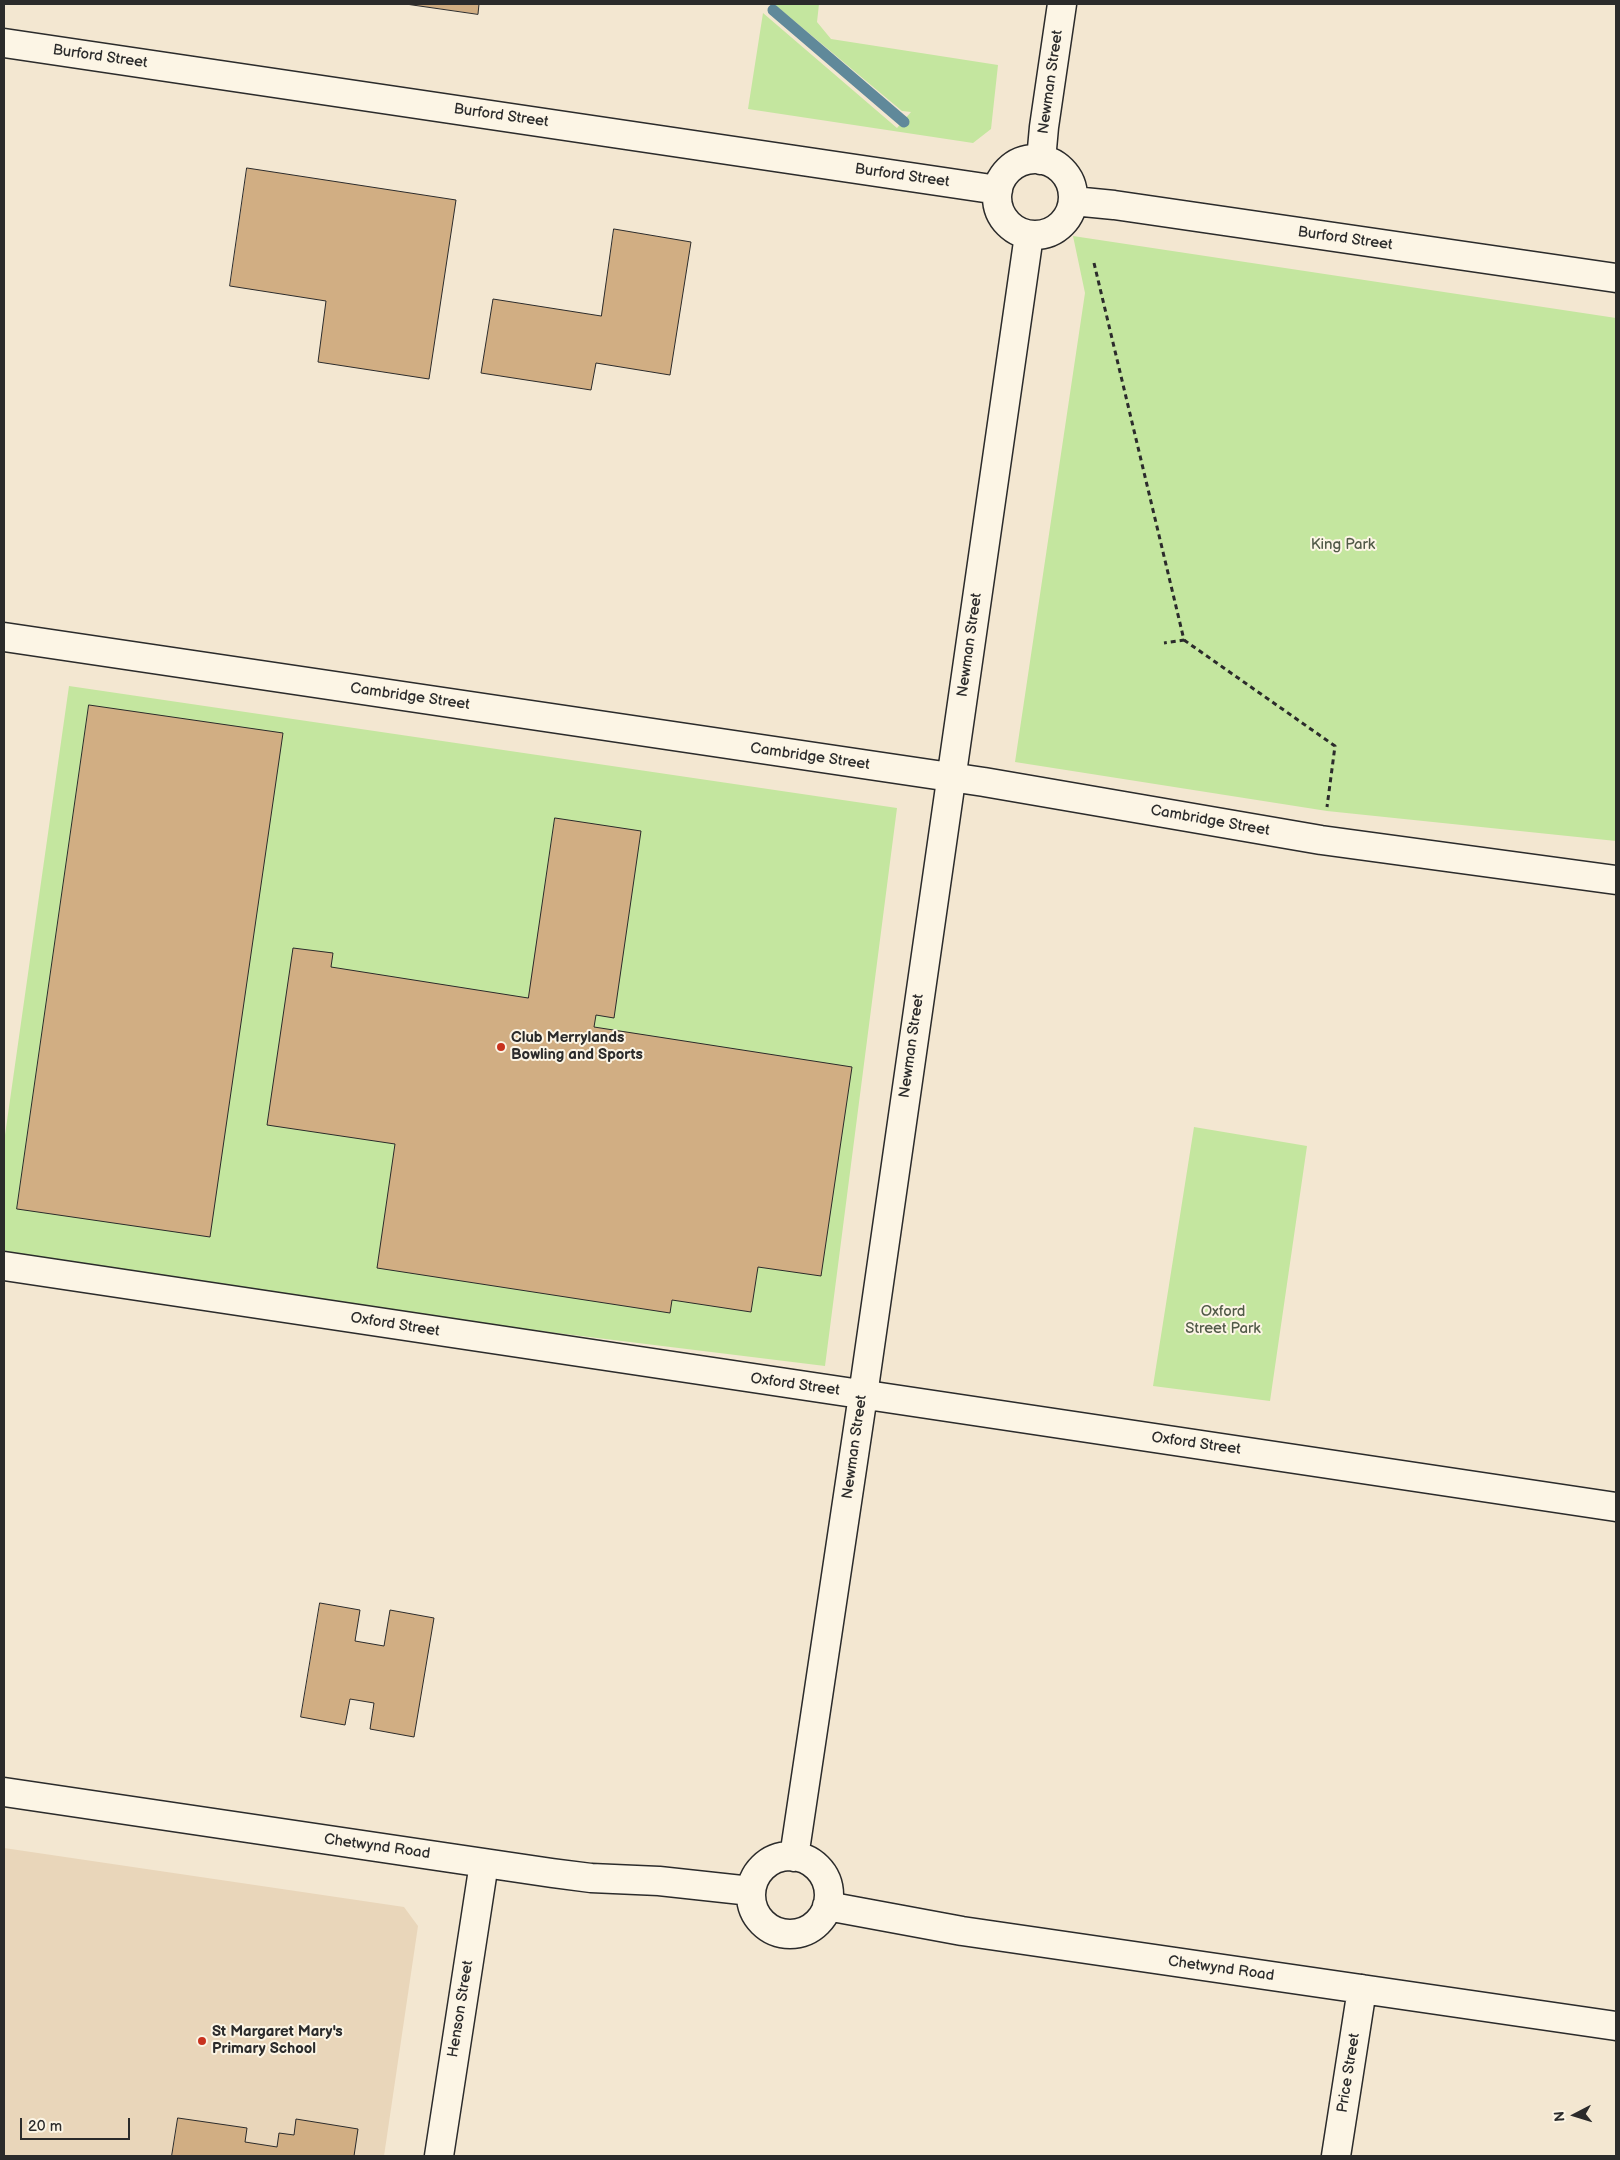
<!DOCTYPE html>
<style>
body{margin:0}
#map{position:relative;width:1620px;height:2160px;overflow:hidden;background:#f3e7d1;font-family:"Balsamiq Sans",sans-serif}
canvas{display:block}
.frame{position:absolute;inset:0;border:5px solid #2b2b2b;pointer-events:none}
.north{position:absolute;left:1550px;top:2090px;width:50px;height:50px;-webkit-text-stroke:4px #fcf5e5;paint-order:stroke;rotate:265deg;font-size:14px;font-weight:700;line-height:20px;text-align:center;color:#2b2b2b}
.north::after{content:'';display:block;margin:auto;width:18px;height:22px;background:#2b2b2b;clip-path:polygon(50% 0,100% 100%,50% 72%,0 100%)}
.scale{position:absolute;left:20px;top:2118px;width:110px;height:22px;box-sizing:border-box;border:2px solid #2b2b2b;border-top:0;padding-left:6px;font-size:15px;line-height:18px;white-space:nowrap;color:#2b2b2b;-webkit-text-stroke:4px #fcf5e5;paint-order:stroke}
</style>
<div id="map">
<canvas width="1620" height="2160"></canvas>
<div class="frame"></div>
<div class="north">N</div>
<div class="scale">20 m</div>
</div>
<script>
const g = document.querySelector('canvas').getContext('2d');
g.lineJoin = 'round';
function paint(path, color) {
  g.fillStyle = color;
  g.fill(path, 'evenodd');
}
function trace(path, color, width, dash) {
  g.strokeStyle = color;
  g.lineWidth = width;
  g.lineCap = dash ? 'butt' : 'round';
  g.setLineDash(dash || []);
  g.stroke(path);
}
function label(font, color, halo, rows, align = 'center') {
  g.font = font + ' "Balsamiq Sans",sans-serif';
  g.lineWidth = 4;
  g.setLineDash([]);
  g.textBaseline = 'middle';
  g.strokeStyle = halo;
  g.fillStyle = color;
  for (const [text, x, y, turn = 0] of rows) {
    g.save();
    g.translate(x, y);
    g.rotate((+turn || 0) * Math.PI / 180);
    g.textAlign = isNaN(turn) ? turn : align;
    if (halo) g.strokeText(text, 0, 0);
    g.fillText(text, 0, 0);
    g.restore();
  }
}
const built = new Path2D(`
 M4,1848L404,1907L418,1926L384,2156H4Z`);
const green = new Path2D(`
 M774,4H819L817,22L831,39L998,65L991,129L973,143L748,109L763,13L897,128L911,112L902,111Z
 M1073,236L1616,318V841L1327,811L1015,762L1085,293Z
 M69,686L897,808L825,1366L4,1265V1142Z
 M1194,1127L1307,1146L1270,1401L1153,1386Z`);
const stream = new Path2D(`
 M773,10L904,122`);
const building = new Path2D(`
 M406,4H479L478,14Z
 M247,168L456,200L429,379L318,362L326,301L230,286Z
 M614,229L691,242L670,375L596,363L591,390L481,373L493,299L601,316Z
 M89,705L283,733L210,1237L17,1209Z
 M555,818L641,831L614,1018L596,1015L594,1027L852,1067L821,1276L758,1267L751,1312L672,1300L670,1313L377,1268L395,1144L267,1125L293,948L333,953L331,967L528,998Z
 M320,1603L360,1610L355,1641L384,1646L390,1610L434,1618L414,1737L370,1729L374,1703L350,1699L345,1725L301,1717Z
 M178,2118L247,2128L245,2142L277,2147L279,2133L294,2135L296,2119L358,2129L354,2156H172Z`);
const path = new Path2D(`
 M1094,263L1184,640L1164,643
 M1184,640L1335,746L1327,807`);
const minor = new Path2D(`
 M4,43L998,190
 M997 197a38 38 0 1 1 76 0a38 38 0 1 1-76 0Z
 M1041,160L1044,127L1062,4
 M1073,201L1114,205L1616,278
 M4,637L984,782L1321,840L1616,880
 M4,1266L1616,1507
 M4,1792L552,1873L591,1878L659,1881L751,1891
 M751 1895a39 39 0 1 1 78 0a39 39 0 1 1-78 0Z
 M794,1857L863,1395L1029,235
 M827,1906L962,1931L1616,2026
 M439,2156L484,1863
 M1336,2156L1362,1989`);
const markers = [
 [501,1047,5,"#c8321e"],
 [202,2041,5,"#c8321e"]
];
const streetNames = [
 ["Burford Street",100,57,8],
 ["Newman Street",1051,82,-82],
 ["Burford Street",501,116,8],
 ["Burford Street",902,176,8],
 ["Burford Street",1345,239,8],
 ["Newman Street",970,645,-82],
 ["Cambridge Street",410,697,8],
 ["Cambridge Street",810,757,8],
 ["Cambridge Street",1210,821,10],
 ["Newman Street",912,1046,-82],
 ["Oxford Street",395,1325,9],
 ["Oxford Street",795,1385,8],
 ["Oxford Street",1196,1444,8],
 ["Newman Street",855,1447,-82],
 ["Chetwynd Road",377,1847,8],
 ["Chetwynd Road",1221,1969,8],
 ["Henson Street",461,2009,-81],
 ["Price Street",1349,2073,-81]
];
const parkNames = [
 ["King Park",1343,545],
 ["Oxford",1223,1312],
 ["Street Park",1223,1329]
];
const poiNames = [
 ["Club Merrylands",511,1038],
 ["Bowling and Sports",511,1055],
 ["St Margaret Mary's",212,2032],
 ["Primary School",212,2049]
];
paint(built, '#e9d6ba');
paint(green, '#c4e69f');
trace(stream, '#60899a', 11);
paint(building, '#d1ae83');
trace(building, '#2b2b2b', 1);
trace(minor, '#2b2b2b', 31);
trace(path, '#2b2b2b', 3, [5, 4]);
trace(minor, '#fcf5e5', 28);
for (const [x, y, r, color] of markers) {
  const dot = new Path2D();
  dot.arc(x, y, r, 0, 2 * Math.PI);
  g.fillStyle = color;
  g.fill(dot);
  trace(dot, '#fcf5e5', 2);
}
label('15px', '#2b2b2b', '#fcf5e5', streetNames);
label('15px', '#515a48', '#fcf5e5', parkNames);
label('bold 15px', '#2b2b2b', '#fcf5e5', poiNames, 'left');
</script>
